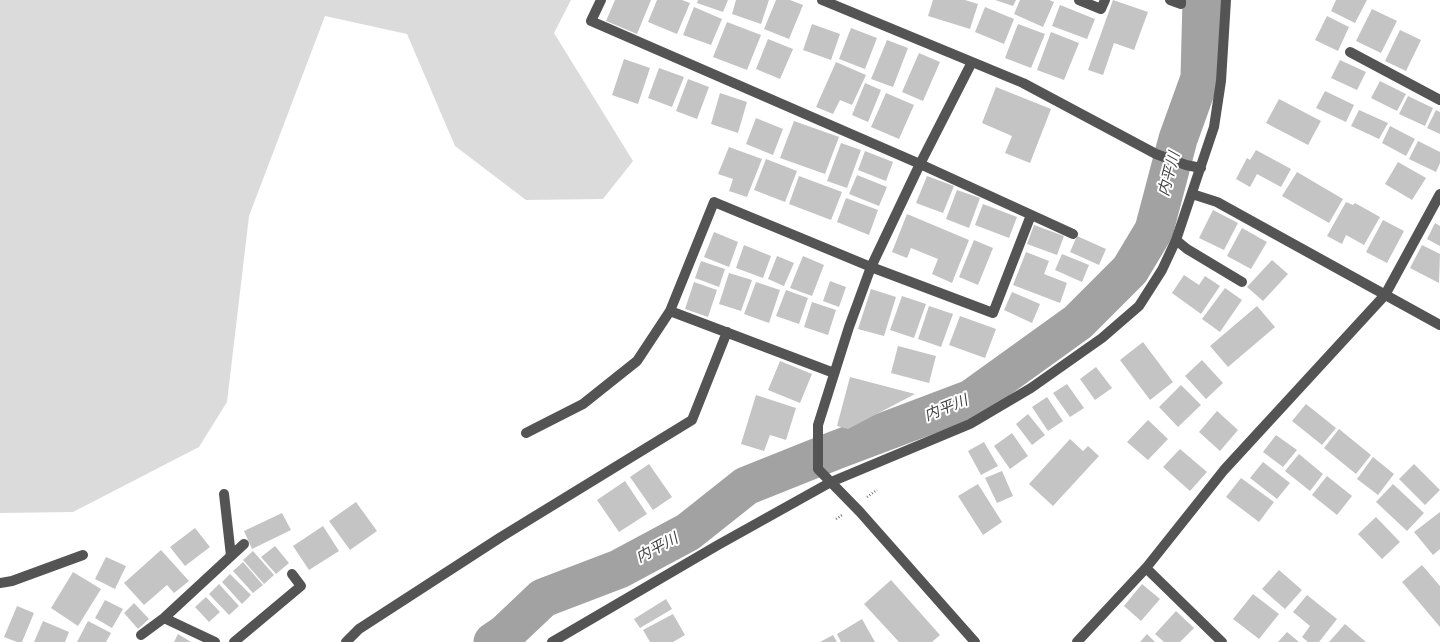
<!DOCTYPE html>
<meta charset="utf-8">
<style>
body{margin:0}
canvas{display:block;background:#fff}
</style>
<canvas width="1440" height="642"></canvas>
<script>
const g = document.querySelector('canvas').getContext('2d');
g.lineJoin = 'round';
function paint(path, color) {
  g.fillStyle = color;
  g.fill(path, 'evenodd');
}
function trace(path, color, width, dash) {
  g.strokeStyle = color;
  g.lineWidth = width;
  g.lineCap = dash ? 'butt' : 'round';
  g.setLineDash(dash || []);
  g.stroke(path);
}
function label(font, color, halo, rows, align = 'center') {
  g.font = font + ' "Public Sans","Noto Sans JP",sans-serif';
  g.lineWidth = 4;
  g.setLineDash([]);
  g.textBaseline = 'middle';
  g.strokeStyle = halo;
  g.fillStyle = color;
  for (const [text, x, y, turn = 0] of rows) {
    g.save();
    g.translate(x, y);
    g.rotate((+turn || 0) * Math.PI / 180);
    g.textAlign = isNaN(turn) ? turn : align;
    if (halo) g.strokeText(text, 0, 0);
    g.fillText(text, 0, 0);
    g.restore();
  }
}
const green = new Path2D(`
 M0,0H571L554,33L633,161L603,199L526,200L455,146L407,34L325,16L249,216L227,402L199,447L73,512L0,513Z`);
const river = new Path2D(`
 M493,642L505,634L543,598L619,569L688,532L746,486L836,450L971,399L1078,322L1130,270L1154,230L1178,139L1200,78L1202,0`);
const building = new Path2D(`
 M615,0H651L637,34L606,21Z
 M657,0H682L690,3L677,34L648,22Z
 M698,0H728L723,12L697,3Z
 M736,0H769L761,24L732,14Z
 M776,0H790L803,5L789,39L764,29Z
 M933,0H965L978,4L970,29L928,16Z
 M995,0H1016L1013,6Z
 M1020,0H1049L1054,2L1043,27L1014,14Z
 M1113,0L1148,12L1134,50L1114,43L1103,75L1088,70Z
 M1336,0H1367L1355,23L1331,11Z
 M1060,5L1095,19L1087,39L1052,26Z
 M694,7L722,19L711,45L683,35Z
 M985,7L1014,19L1004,44L975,32Z
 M1372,9L1397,21L1381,53L1356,41Z
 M1327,16L1349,27L1338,51L1315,40Z
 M727,22L761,35L747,70L713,57Z
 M812,24L840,34L831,60L803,50Z
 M1018,24L1045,34L1031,68L1005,58Z
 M851,28L877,38L865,69L839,59Z
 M1400,30L1421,40L1406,71L1385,61Z
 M1051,32L1079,43L1064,80L1037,70Z
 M768,39L793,49L780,79L756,69Z
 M887,40L908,48L893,87L871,79Z
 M919,53L940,62L923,101L902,92Z
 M624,59L650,68L638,104L612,95Z
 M1340,60L1366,72L1357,90L1331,78Z
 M836,62L866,75L852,105L840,100L833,114L816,107Z
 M659,68L684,77L672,107L648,98Z
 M688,79L709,87L697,119L676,111Z
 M1380,81L1406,94L1397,111L1371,98Z
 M865,83L881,90L868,122L852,115Z
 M996,87L1051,109L1030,163L1005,153L1012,136L982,123Z
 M1325,91L1354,105L1346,122L1316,108Z
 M720,93L747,102L738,133L711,124Z
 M886,93L914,105L899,139L871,127Z
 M1408,96L1433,108L1425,126L1399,114Z
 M1279,99L1321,121L1308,145L1266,123Z
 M1359,110L1388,123L1379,139L1351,126Z
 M1436,110L1440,112V134L1427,128Z
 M756,118L783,129L773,155L746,144Z
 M794,121L839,137L825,174L780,158Z
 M1390,126L1415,139L1406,156L1382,143Z
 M1418,141L1440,152V163L1436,172L1409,159Z
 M841,143L861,150L847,188L827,181Z
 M729,147L762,159L747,197L729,191L733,179L718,174Z
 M1256,150L1291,169L1281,187L1257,174L1250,187L1236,179L1247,158L1250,160Z
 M865,151L893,162L886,181L858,170Z
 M766,159L797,171L785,202L754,190Z
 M1398,162L1426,178L1412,200L1385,184Z
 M1297,172L1343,199L1329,223L1282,196Z
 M857,175L887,187L879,206L849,194Z
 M799,176L842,192L831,220L789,204Z
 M927,176L954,186L943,213L916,203Z
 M957,190L980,198L969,228L946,219Z
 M846,198L878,210L869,235L837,222Z
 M1346,202L1353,205L1355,203L1380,217L1364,245L1346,235L1342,244L1327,236Z
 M983,204L1017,217L1009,238L975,225Z
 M1213,210L1238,223L1224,250L1199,238Z
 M907,214L969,240L952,283L932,274L938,259L911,248L907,258L892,252Z
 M1383,220L1404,231L1387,263L1366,252Z
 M1435,223L1440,226V246L1427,239Z
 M1034,225L1064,236L1057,255L1027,244Z
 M1242,228L1267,242L1251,269L1227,256Z
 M714,232L738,242L729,267L704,257Z
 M1077,236L1106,249L1099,265L1070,252Z
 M974,240L993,248L978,285L959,277Z
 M744,245L771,256L763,278L736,268Z
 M1422,245L1440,254L1439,283L1410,268Z
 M1026,252L1049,261L1044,274L1067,283L1060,303L1013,285Z
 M1062,254L1089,265L1082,282L1055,270Z
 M777,256L794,263L784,286L768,279Z
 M803,256L824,265L812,296L790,288Z
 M1272,260L1288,274L1263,301L1247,287Z
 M701,261L725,269L719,287L695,278Z
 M729,273L752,280L741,311L719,304Z
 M1184,275L1199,285L1205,276L1220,286L1201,314L1172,293Z
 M830,281L846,287L839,307L823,301Z
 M694,282L717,290L708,317L685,309Z
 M756,282L780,290L769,323L744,314Z
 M1225,288L1242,300L1220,332L1202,319Z
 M871,289L896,297L884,336L858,329Z
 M786,290L808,298L799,324L776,316Z
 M1012,292L1040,304L1032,323L1004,310Z
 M902,296L926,304L914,338L890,330Z
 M812,302L836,310L828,335L804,327Z
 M929,306L953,314L941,347L918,339Z
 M1257,306L1275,327L1228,367L1210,346Z
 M960,316L996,329L985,358L949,345Z
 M1143,342L1173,382L1150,400L1120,360Z
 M898,346L936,356L929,383L891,373Z
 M1202,360L1223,383L1206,399L1185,376Z
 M780,361L812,374L800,403L768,390Z
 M1096,367L1112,388L1095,400L1080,379Z
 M850,377L915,394L848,429L837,426Z
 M1067,384L1084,408L1070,417L1053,393Z
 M1181,385L1201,405L1178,427L1159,407Z
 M756,395L796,408L786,440L770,435L764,451L741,444Z
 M1047,397L1063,421L1048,431L1032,407Z
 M1306,404L1336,428L1322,445L1292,421Z
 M1217,411L1238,430L1220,451L1199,432Z
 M1028,414L1045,435L1032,445L1016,424Z
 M1148,420L1168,439L1148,460L1127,442Z
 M1339,429L1371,455L1356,474L1324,448Z
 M1012,433L1028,456L1010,469L994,446Z
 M1276,435L1297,450L1283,467L1263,452Z
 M1070,439L1083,451L1088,446L1099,456L1053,506L1029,484Z
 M984,442L998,466L981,475L968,451Z
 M1180,449L1207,472L1190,491L1163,467Z
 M1299,454L1323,474L1310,491L1285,471Z
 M1373,457L1394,474L1378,495L1357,479Z
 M1263,462L1290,483L1277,499L1250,478Z
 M649,464L672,497L653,510L630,477Z
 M1414,464L1440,490L1425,505L1399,479Z
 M1002,471L1013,496L997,503L985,478Z
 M1327,476L1352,496L1337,515L1312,495Z
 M1241,478L1274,502L1259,522L1226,497Z
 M625,481L647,514L619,532L597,500Z
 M978,484L1002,522L983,535L958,496Z
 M1393,484L1424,513L1407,531L1376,502Z
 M356,502L377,531L350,550L329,521Z
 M1440,512V549L1433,555L1414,532Z
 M282,513L291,530L252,549L244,531Z
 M1376,517L1400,542L1382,559L1358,534Z
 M323,526L339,551L309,570L293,546Z
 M195,528L210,547L185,566L170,547Z
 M275,546L289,563L276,574L261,557Z
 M161,550L189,581L174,593L167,585L144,605L124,583Z
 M253,551L274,575L264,584L243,560Z
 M106,557L126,566L115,589L95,579Z
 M243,562L263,585L253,593L233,571Z
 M1422,565L1440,586V627L1402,582Z
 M1279,570L1302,590L1285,609L1262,589Z
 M73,572L101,589L78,626L51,608Z
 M230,574L251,595L242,604L222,582Z
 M891,580L940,635L932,642H899L864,604Z
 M219,584L239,606L229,615L209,594Z
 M1142,584L1160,599L1141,621L1124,606Z
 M1253,594L1279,614L1259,639L1233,619Z
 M1307,595L1337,619L1319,642H1308L1302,637L1310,626L1293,612Z
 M206,597L220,612L209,622L195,607Z
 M666,599L672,609L640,628L634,619Z
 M105,600L123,609L112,628L95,618Z
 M134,603L149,619L138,629L124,613Z
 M17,606L34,613L22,642H17L4,637Z
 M1176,611L1194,628L1180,642H1164L1155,634Z
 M673,614L685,635L673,642H650L643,630Z
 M862,619L875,642H841L837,634Z
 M43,621L69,632L65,642H34Z
 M88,621L111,633L106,642H77Z
 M1345,624L1366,642H1329Z
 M1287,632L1299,642H1278Z
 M178,634L191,642H174Z
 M1147,634L1155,642H1140Z
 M833,635L837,642H820Z`);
const path = new Path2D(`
 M867,497L877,490
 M836,519L842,515`);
const minor = new Path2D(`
 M601,0L591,21L920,164L1073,234
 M822,0L1023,83L1156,154L1186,165L1201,168
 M1079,0L1101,9L1105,0
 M1170,0L1181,4V0
 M1350,52L1440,100
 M972,62L920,164L871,267L849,327L818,425V469L860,512L975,642
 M1192,194L1217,202L1440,325
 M1176,240L1187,249L1242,282
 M670,311L834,373
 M526,433L583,404L637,361L670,311L714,202L871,267L993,313L1031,215
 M224,494L231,556
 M1146,568L1222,642
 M0,583L12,581L83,555
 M164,618L215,642
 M141,635L164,618L244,544
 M234,642L301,586L292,574
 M346,642L359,629L501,537L692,420L727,332
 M552,642L718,545L831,482L970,424L1031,388L1102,338L1139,306L1162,270L1176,240L1214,127L1221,81L1226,0
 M1077,642L1146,568L1224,470L1385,295L1440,194`);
const waterNames = [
 ["内平川",1169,174,-75],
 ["内平川",946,408,-22],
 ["内平川",657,548,-28]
];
paint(green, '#dbdbdb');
trace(river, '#a2a2a2', 39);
paint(building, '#c4c4c4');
trace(path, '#767676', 2.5, [1, 2]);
trace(minor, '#545454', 10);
label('italic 15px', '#434343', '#fff', waterNames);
</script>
